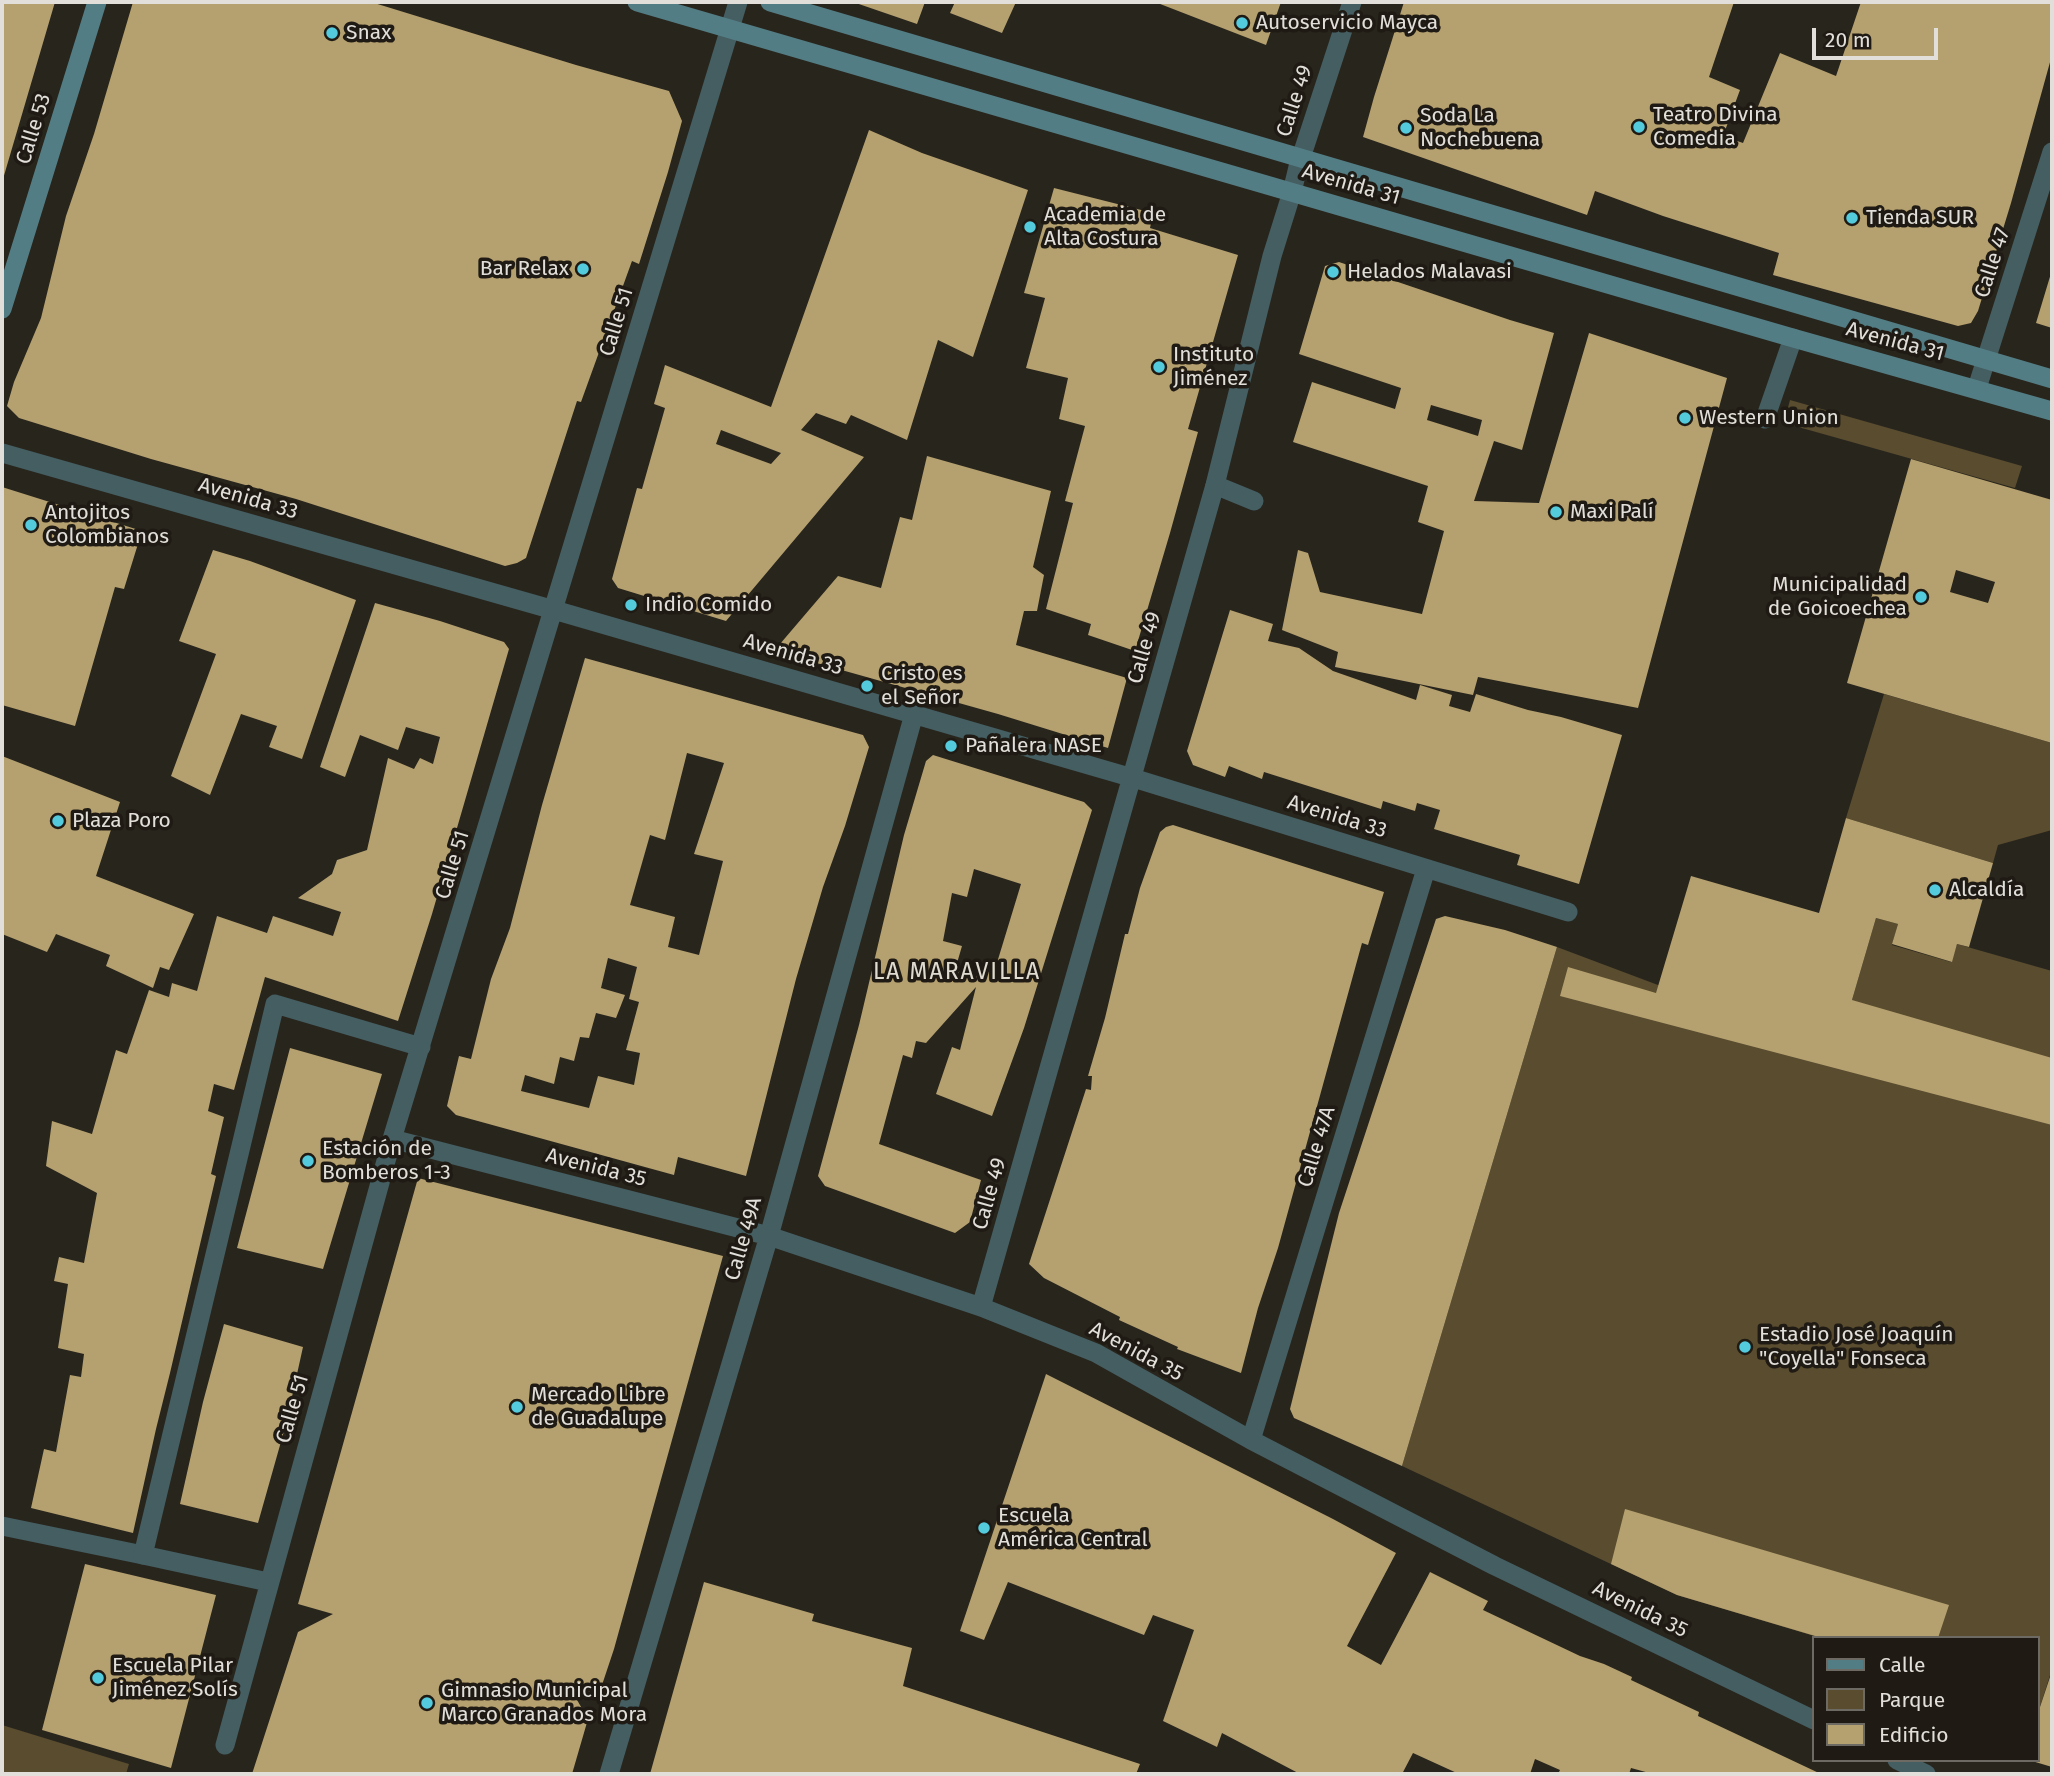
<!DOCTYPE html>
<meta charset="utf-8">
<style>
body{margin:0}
#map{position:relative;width:2054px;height:1776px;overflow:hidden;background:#28251d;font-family:"Fira Sans",sans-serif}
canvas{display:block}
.frame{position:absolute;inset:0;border:4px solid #e2dfda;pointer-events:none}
.legend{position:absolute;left:1812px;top:1636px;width:228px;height:126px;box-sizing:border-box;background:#1f1b14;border:2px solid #6d6963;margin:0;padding:9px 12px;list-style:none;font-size:21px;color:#e2dfda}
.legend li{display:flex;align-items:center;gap:14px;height:35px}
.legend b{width:35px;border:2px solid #6d6963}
.scale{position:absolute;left:1812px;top:28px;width:126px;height:32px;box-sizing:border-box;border:4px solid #e2dfda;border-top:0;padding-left:9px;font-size:21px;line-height:24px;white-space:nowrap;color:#e2dfda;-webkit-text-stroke:5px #1f1b14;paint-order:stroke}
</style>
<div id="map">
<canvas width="2054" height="1776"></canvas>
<div class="frame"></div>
<ul class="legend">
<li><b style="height:9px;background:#537d84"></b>Calle</li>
<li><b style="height:19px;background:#594c2f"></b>Parque</li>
<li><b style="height:19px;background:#b5a06f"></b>Edificio</li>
</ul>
<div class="scale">20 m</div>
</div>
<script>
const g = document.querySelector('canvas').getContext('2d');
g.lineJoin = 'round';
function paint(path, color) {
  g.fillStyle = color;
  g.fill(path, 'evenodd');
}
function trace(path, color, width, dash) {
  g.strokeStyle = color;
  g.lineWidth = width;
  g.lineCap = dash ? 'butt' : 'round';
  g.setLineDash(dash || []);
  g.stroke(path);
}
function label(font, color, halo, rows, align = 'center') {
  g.font = font + ' "Fira Sans",sans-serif';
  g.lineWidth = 7;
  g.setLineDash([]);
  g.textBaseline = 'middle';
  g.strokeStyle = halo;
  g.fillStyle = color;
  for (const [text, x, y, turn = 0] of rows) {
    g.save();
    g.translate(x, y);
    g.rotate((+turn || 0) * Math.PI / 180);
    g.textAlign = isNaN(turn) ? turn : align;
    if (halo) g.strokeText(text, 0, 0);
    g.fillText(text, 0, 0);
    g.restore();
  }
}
const green = new Path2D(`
 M1790,400L2022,466L2015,488L1784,423Z
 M1884,694L2052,743V830L1998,845L1993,863L1846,818Z
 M1876,918L1898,924L1892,945L1951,962L1957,944L2052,971V1669L2038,1713V1638H1821L1677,1595L1402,1466L1557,947L1658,985L1852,1000Z
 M2,1725L129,1764L126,1774H2Z`);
const building = new Path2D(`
 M2,2H55L3,179H2Z
 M133,2H371L576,65L669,91L682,121L668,172L639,264L632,261L581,402L577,401L526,558L517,563L505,566L296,499L151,459L19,418L7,406L14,382L41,318L66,216L94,134Z
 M853,2H925L917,24Z
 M955,2H1016L1002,33L950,13Z
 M1155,2H1281L1266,45Z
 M1404,2H1734L1709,77L1740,90L1723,136L1743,143L1780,53L1836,76L1861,2H2052V55L2011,203L1978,311L1971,323L1958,326L1773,275L1779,253L1663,216L1595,191L1587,215L1363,137L1374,97Z
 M869,130L922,153L1028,190L973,357L938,340L907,440L851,415L846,424L816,413L801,430L864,457L726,621L618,588L612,579L637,488L642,489L665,408L654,404L665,365L771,407ZM721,430L781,453L771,464L716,444Z
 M1054,188L1153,213L1150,228L1238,255L1188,429L1198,432L1170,533L1135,651L1088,635L1091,624L1046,609L1073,503L1065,501L1085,426L1059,419L1068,378L1026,368L1045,298L1024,293Z
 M1339,262L1510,320L1554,333L1522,450L1494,441L1474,501L1539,503L1589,333L1727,378L1638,708L1478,677L1473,695L1335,667L1338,652L1282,630L1298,550L1308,553L1320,592L1422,614L1444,531L1418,522L1428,486L1293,442L1312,382L1395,409L1401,388L1299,354L1325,266ZM1431,405L1482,420L1478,436L1427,420Z
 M2052,270V328L2036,323Z
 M927,456L1051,491L1033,567L1044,575L1037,611H1024L1016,645L1127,678L1108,748L998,714L774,651L838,576L881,588L900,517L912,520Z
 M1911,459L2052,500V743L1847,683ZM1956,570L1995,582L1988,603L1950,592Z
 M2,487L142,531L124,589L115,587L75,726L2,705Z
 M213,550L250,561L356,600L302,759L269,747L277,726L241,714L210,795L171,776L216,654L179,641Z
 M375,603L440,621L504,642L509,649L432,914L398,1021L265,977L234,1090L214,1084L208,1111L224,1117L211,1174L216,1176L170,1373L156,1429L133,1533L31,1508L44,1449L56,1452L70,1375L81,1377L84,1354L58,1348L68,1284L54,1281L59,1257L84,1263L97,1193L46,1166L52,1121L92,1134L116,1050L127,1054L149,990L169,997L172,983L197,991L217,916L267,933L273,916L333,936L341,912L298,898L332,874L337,860L367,850L388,758L414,769L420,758L433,764L440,737L406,727L398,750L360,735L345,777L320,767Z
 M1230,610L1273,624L1268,641L1299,648L1333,671L1416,700L1420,685L1452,695L1449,706L1470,712L1476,694L1528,710L1561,717L1622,735L1579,884L1517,865L1520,855L1434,829L1440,810L1417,803L1415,811L1383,801L1381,809L1264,772L1262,779L1229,766L1225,777L1193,765L1187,751Z
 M585,658L863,735L869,747L845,826L823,887L796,979L746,1176L678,1157L674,1175L456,1115L447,1106L459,1056L471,1059L491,979L510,928L542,805ZM687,753L724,763L694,854L723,861L699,955L668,947L675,917L630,905L650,835L665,840ZM608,958L637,967L629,999L639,1002L626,1050L640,1053L634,1085L598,1076L589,1108L521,1091L525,1075L554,1084L560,1057L574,1061L580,1037L589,1038L596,1013L616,1018L625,995L601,988Z
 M933,755L1084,802L1092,810L1024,1028L992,1116L936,1094L952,1047L960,1050L976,987L926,1043L916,1041L912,1058L903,1055L879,1144L981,1180L970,1222L955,1233L825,1186L818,1176L859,1025L904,835L926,761ZM974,869L1021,884L996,966L983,962L979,976L955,970L962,946L943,941L952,893L967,897Z
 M2,756L120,802L96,876L194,914L169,970L160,967L153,988L106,966L110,955L56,934L47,952L2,934Z
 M1846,818L1993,863L1969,947L1957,944L1952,962L1892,944L1898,924L1876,918L1852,1000L2052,1058V1125L1560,996L1568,967L1656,993L1691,876L1819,913Z
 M1173,825L1384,892L1368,945L1362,943L1278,1248L1258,1308L1241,1373L1177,1349L1178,1347L1119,1320L1120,1317L1044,1278L1029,1264L1086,1089L1091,1090L1092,1076H1088L1105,1018L1125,934H1128L1140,888L1160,832L1166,827Z
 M1445,916L1505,930L1557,947L1402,1466L1294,1418L1290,1409L1339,1213L1436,919Z
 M290,1048L382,1074L323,1269L237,1248Z
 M418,1178L723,1256L614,1649L598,1697L569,1686L588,1719L572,1774H252L298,1632L333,1614L298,1604Z
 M224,1324L303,1347L286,1424L258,1523L180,1504L203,1402Z
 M1046,1374L1333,1519L1396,1553L1347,1646L1381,1665L1430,1572L1488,1601L1483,1610L1580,1656L1604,1664L1632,1677L1631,1680L1699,1712L1698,1716L1821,1774H1653L1631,1768L1629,1774H1558L1560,1770L1535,1759L1530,1774H1459L1413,1753L1402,1774H1300L1222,1733L1217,1747L1163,1721L1194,1630L1153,1615L1144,1635L1008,1582L984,1640L960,1631Z
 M1625,1509L1949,1605L1938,1638H1822L1677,1595L1611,1564Z
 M85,1564L216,1595L171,1768L42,1730Z
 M704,1582L814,1614L812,1621L912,1648L903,1686L1140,1764L1136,1774H650Z
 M2052,1671V1767L2032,1761L2038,1760V1713Z`);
const service = new Path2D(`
 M1765,419L1793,338
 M1215,485L1254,501`);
const pedestrian = new Path2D(`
 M2,1526L143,1555`);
const minor = new Path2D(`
 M1977,388L2052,152
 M2,453L554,610L1133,778L1568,912
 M392,1139L769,1236L981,1307L1096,1353L1251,1440L1495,1566L1814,1720
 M981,1307L1215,485L1272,256L1292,192
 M1251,1440L1426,869
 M268,1582L143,1555L275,1004L421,1047
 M225,1745L392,1139L738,2
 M1897,1760L1926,1774
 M609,1774L769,1236L914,714`);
const tertiary = new Path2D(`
 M1292,192L1298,167L1352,2`);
const secondary = new Path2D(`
 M637,2L1793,338L2052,411
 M770,2L2052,379
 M2,309L97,2`);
const markers = [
 [1242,23,7,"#54cadd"],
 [332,33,7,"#54cadd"],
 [1639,127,7,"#54cadd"],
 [1406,128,7,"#54cadd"],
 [1852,218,7,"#54cadd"],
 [1030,227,7,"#54cadd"],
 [583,269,7,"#54cadd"],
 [1333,272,7,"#54cadd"],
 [1159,367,7,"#54cadd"],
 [1685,418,7,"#54cadd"],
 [1556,512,7,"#54cadd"],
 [31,525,7,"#54cadd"],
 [1921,597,7,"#54cadd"],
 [631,605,7,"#54cadd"],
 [867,686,7,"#54cadd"],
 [951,746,7,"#54cadd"],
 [58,821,7,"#54cadd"],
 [1935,890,7,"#54cadd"],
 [308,1161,7,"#54cadd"],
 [1745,1347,7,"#54cadd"],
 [517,1407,7,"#54cadd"],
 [984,1528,7,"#54cadd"],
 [98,1678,7,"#54cadd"],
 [427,1703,7,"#54cadd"]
];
const poiNames = [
 ["Autoservicio Mayca",1256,23],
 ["Snax",346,33],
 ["Teatro Divina",1653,115],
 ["Comedia",1653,139],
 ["Soda La",1420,116],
 ["Nochebuena",1420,140],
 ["Academia de",1044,215],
 ["Alta Costura",1044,239],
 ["Tienda SUR",1866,218],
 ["Bar Relax",569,269,"right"],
 ["Helados Malavasi",1347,272],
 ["Instituto",1173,355],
 ["Jiménez",1173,379],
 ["Western Union",1699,418],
 ["Maxi Palí",1570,512],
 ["Antojitos",45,513],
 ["Colombianos",45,537],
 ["Municipalidad",1907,585,"right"],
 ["de Goicoechea",1907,609,"right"],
 ["Indio Comido",645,605],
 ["Cristo es",881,674],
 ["el Señor",881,698],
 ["Pañalera NASE",965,746],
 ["Plaza Poro",72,821],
 ["Alcaldía",1949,890],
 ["Estación de",322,1149],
 ["Bomberos 1-3",322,1173],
 ["Estadio José Joaquín",1759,1335],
 ["\"Coyella\" Fonseca",1759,1359],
 ["Mercado Libre",531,1395],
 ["de Guadalupe",531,1419],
 ["Escuela",998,1516],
 ["América Central",998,1540],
 ["Escuela Pilar",112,1666],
 ["Jiménez Solís",112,1690],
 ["Gimnasio Municipal",441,1691],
 ["Marco Granados Mora",441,1715]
];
const streetNames = [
 ["Calle 49",1295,101,-72],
 ["Calle 53",34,129,-73],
 ["Avenida 31",1351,185,16],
 ["Calle 47",1993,263,-72],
 ["Calle 51",617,322,-73],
 ["Avenida 31",1895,342,15],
 ["Avenida 33",248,499,16],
 ["Calle 49",1145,648,-74],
 ["Avenida 33",793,655,16],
 ["Avenida 33",1337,817,17],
 ["Calle 51",453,865,-73],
 ["Calle 47A",1317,1147,-73],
 ["Avenida 35",596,1168,14],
 ["Calle 49",990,1194,-74],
 ["Calle 49A",744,1239,-74],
 ["Avenida 35",1136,1352,28],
 ["Calle 51",293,1409,-74],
 ["Avenida 35",1640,1610,26]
];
const neighbourhoodNames = [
 ["LA MARAVILLA",957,973]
];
paint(green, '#594c2f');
paint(building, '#b5a06f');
trace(service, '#445e62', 19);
trace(pedestrian, '#445e62', 19);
trace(minor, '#445e62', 19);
trace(tertiary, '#445e62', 19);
trace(secondary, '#537d84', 19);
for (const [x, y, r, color] of markers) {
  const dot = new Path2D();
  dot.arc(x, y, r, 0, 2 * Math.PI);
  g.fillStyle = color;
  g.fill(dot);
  trace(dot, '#1f1b14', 2.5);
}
label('21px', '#e2dfda', '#1f1b14', poiNames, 'left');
label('21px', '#e2dfda', '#1f1b14', streetNames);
g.letterSpacing = '2px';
label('23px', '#e0dbd1', '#1f1b14', neighbourhoodNames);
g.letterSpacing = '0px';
</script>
